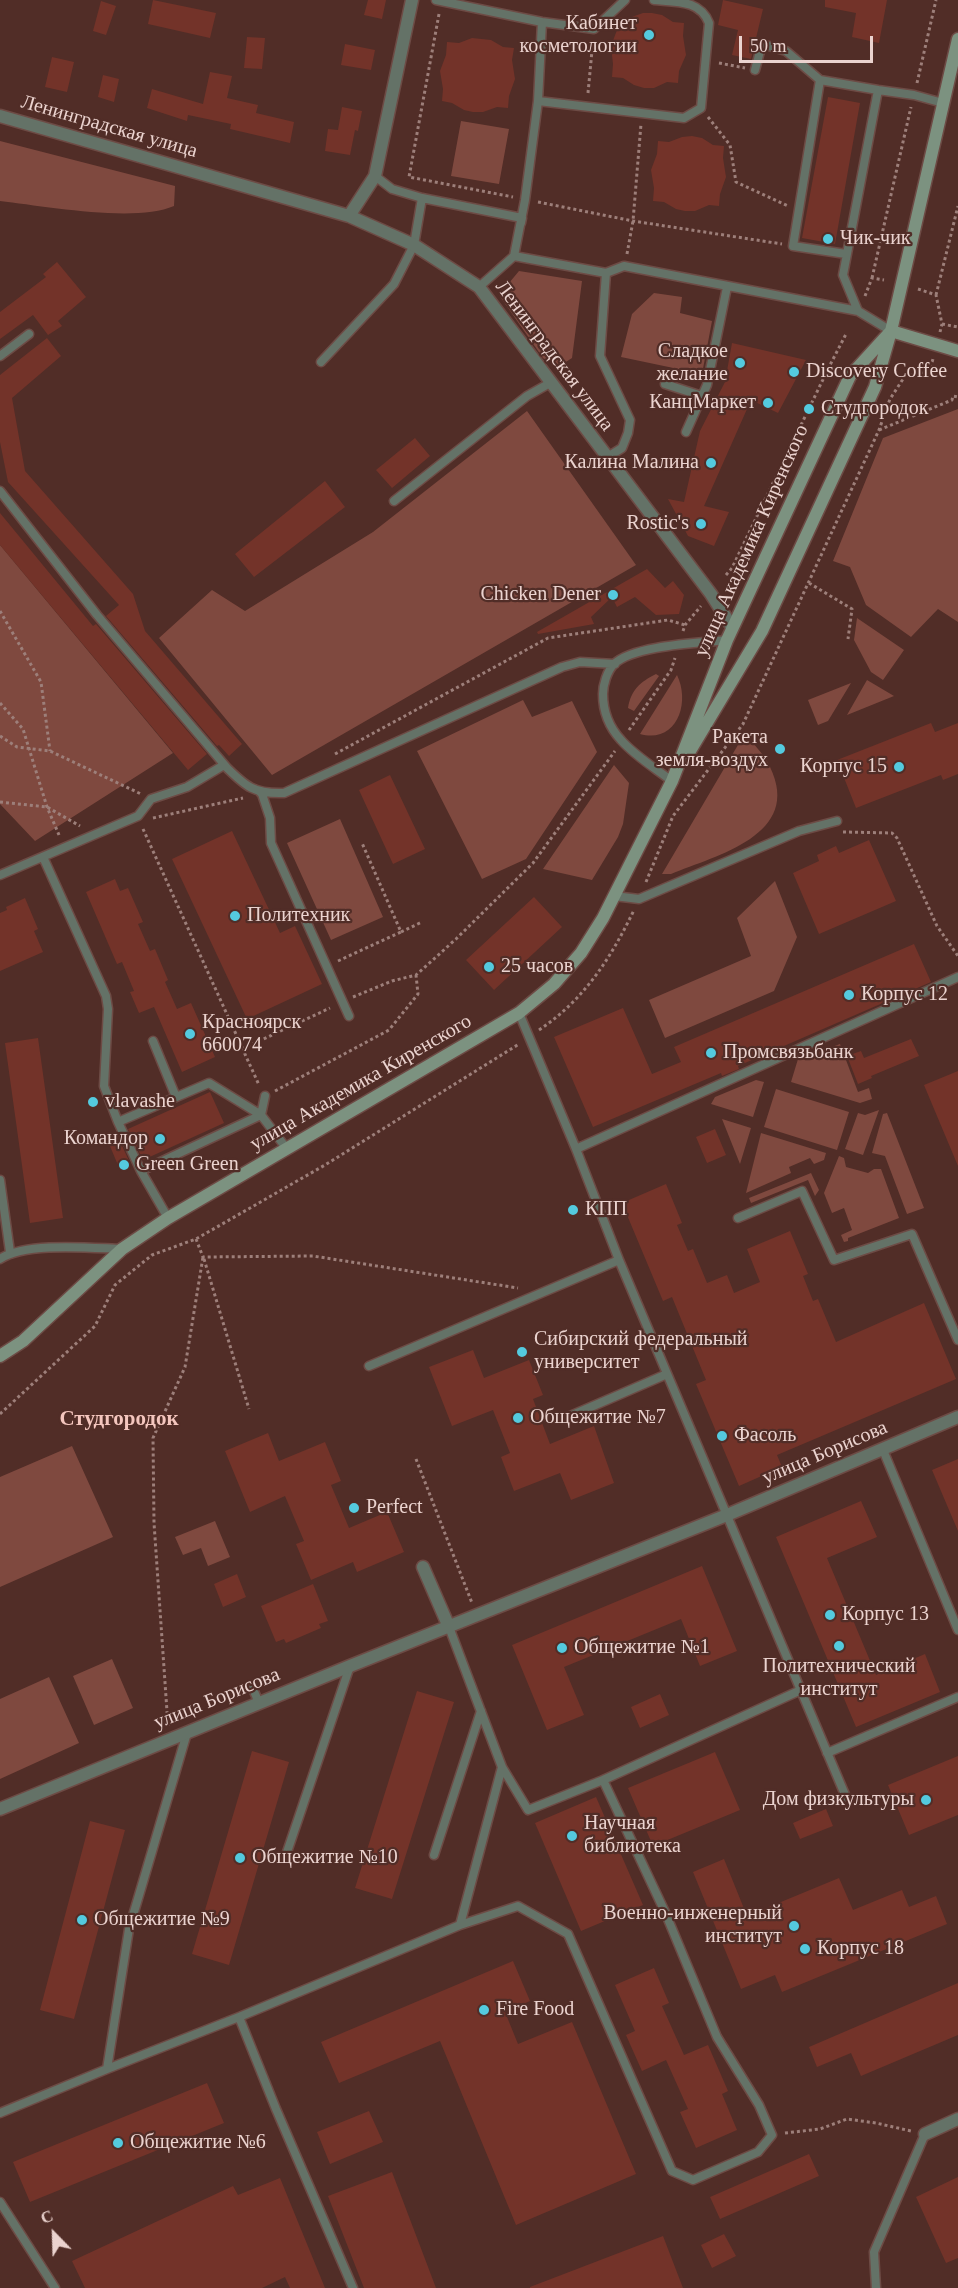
<!DOCTYPE html>
<meta charset="utf-8">
<style>
body{margin:0}
#map{position:relative;width:958px;height:2288px;overflow:hidden;background:#512d27;font-family:"Times New Roman",serif}
canvas{display:block}
.north{position:absolute;left:24px;top:2204px;width:60px;height:60px;-webkit-text-stroke:4px #512d27;paint-order:stroke;rotate:337deg;font-size:16px;font-weight:700;line-height:24px;text-align:center;color:#ebd3cf}
.north::after{content:'';display:block;margin:auto;width:21px;height:27px;background:#ebd3cf;clip-path:polygon(50% 0,100% 100%,50% 72%,0 100%)}
.scale{position:absolute;left:739px;top:36px;width:134px;height:27px;box-sizing:border-box;border:3px solid #ebd3cf;border-top:0;padding-left:8px;font-size:18px;line-height:21px;white-space:nowrap;color:#ebd3cf;-webkit-text-stroke:4px #512d27;paint-order:stroke}
</style>
<div id="map">
<canvas width="958" height="2288"></canvas>
<div class="north">С</div>
<div class="scale">50 m</div>
</div>
<script>
const g = document.querySelector('canvas').getContext('2d');
g.lineJoin = 'round';
function paint(path, color) {
  g.fillStyle = color;
  g.fill(path, 'evenodd');
}
function trace(path, color, width, dash) {
  g.strokeStyle = color;
  g.lineWidth = width;
  g.lineCap = dash ? 'butt' : 'round';
  g.setLineDash(dash || []);
  g.stroke(path);
}
function label(font, color, halo, rows, align = 'center') {
  g.font = font + ' "Times New Roman",serif';
  g.lineWidth = 4.5;
  g.setLineDash([]);
  g.textBaseline = 'middle';
  g.strokeStyle = halo;
  g.fillStyle = color;
  for (const [text, x, y, turn = 0] of rows) {
    g.save();
    g.translate(x, y);
    g.rotate((+turn || 0) * Math.PI / 180);
    g.textAlign = isNaN(turn) ? turn : align;
    if (halo) g.strokeText(text, 0, 0);
    g.fillText(text, 0, 0);
    g.restore();
  }
}
const green = new Path2D(`
 M461,121L509,129L499,184L451,176Z
 M0,141L175,186L174,206C135,223 44,206 0,201Z
 M519,271L582,281L572,358L558,367L543,358L499,295Z
 M654,293L682,297L680,313L712,321L702,374L621,357L632,314Z
 M958,409V622L938,609L911,637L866,605L850,567L833,561L883,438Z
 M527,411L636,565L272,775L159,638L212,590L245,611L373,532Z
 M0,545L173,753L35,841L0,804Z
 M857,618L904,650L883,680L871,672L854,640Z
 M656,674L659,676L634,711L628,708C631,690 640,682 656,674Z
 M677,675C691,704 676,744 640,734Z
 M867,680L894,696L847,715Z
 M851,683L828,721L818,725L808,700Z
 M523,700L532,717L572,701L597,752L526,859L482,879L417,751Z
 M745,733C753,744 765,755 770,767C803,835 717,855 671,874H662Z
 M614,765L629,783L623,824L618,837L592,880L543,869Z
 M340,819L383,917L331,940L287,843Z
 M775,881L797,937L774,991L665,1038L649,1000L751,956L737,918Z
 M840,1044L858,1092L869,1088L872,1099L860,1103L791,1082L798,1059Z
 M756,1080L764,1082L753,1117L711,1104L715,1097Z
 M776,1089L849,1112L837,1150L764,1127Z
 M879,1110L863,1155L845,1149L858,1113L865,1115Z
 M887,1113L924,1208L907,1214L885,1156L872,1153L883,1114Z
 M722,1119L751,1128L740,1164Z
 M761,1133L826,1153L824,1160L814,1164L810,1158L789,1167L791,1173L746,1193Z
 M839,1156L844,1158L846,1167L868,1173L874,1169H881L899,1218L848,1238V1241L844,1242L841,1235L852,1230L844,1208L832,1213L824,1193Z
 M811,1173L819,1190L815,1196L808,1180L751,1203L749,1198Z
 M72,1446L113,1537L0,1587V1477Z
 M215,1521L230,1557L208,1566L201,1548L183,1555L175,1537Z
 M112,1659L133,1708L94,1725L73,1676Z
 M49,1677L79,1743L0,1779V1699Z`);
const building = new Path2D(`
 M153,0L216,13L210,38L148,24Z
 M368,0H386L382,19L364,15Z
 M723,0L763,9L751,59L732,55L738,30L718,25Z
 M825,0H887L879,43L852,37L856,13L825,7Z
 M101,1L116,6L106,35L93,31Z
 M643,13H652L662,15L673,22L684,23L683,36L686,55L679,71L678,83L667,82L654,88H644L634,85L623,78L612,77L613,64L611,46L617,30L618,17L629,18Z
 M247,37L265,38L262,69L244,68Z
 M472,38L491,40L503,47L514,48L512,60L515,79L509,96L508,108L497,107L483,112H473L464,110L452,103L442,101L443,89L440,71L446,55L447,42L459,43Z
 M345,44L375,50L371,70L341,65Z
 M52,57L74,62L67,92L45,87Z
 M210,72L232,76L227,98L258,105L256,113L294,122L290,143L230,129L231,124L188,115L187,121L147,108L152,89L203,104Z
 M103,75L119,79L114,102L98,97Z
 M828,97L860,103L835,244L802,238Z
 M342,107L362,111L358,131L355,130L350,155L325,151L328,129L338,130Z
 M692,136L702,138L713,145L724,146L723,158L726,177L720,194L719,206L709,205L695,211H685L676,209L664,202L653,201L654,188L651,170L657,154L658,141L669,142L682,137Z
 M57,262L86,297L58,321L62,326L48,335L33,315L0,339V312L46,277L43,274Z
 M47,338L61,356L12,398L25,471L133,594L145,631L242,744L229,756L219,745L217,746L106,616L119,605L8,482L0,442V375Z
 M732,343L806,360L778,413L751,400L704,506L729,512L714,546L688,536L668,499L684,502L700,431L725,382Z
 M415,438L430,456L392,488L376,470Z
 M325,481L345,507L254,577L235,554Z
 M0,513L93,626L96,624L207,754L188,770L0,545Z
 M647,569L665,588L673,581L684,595L679,614L656,615L635,597L617,607L612,597L591,617L594,624L538,634L537,632Z
 M931,723L935,732L958,723V774L943,780L941,775L856,808L837,760Z
 M390,775L425,849L393,864L359,790Z
 M232,831L280,933L295,926L322,984L247,1019L172,859Z
 M869,840L896,901L819,934L793,873L819,861L817,855L836,846L839,853Z
 M115,879L120,891L128,888L143,922L138,924L150,951L155,949L168,980L165,982L177,1009L191,1003L215,1057L182,1072L154,1007L139,1013L130,992L134,991L122,962L117,964L86,892Z
 M534,897L562,927L494,990L466,960Z
 M25,898L38,929L34,931L43,952L0,971V913L7,910L6,907Z
 M914,944L931,982L738,1066L739,1069L722,1076L721,1073L593,1127L554,1037L623,1008L652,1074L681,1062L674,1047Z
 M38,1038L63,1218L30,1223L5,1043Z
 M911,1039L919,1056L871,1076L872,1078L858,1084L847,1056L861,1051L864,1058Z
 M958,1071V1166L924,1085Z
 M210,1092L224,1123L143,1160L128,1129Z
 M715,1129L726,1155L707,1163L696,1137Z
 M117,1135L131,1165L120,1170L107,1139Z
 M666,1184L682,1223L677,1225L688,1251L693,1249L707,1283L727,1275L734,1293L760,1282L747,1249L790,1231L808,1274L803,1276L813,1301L818,1299L836,1342L924,1303L956,1379L777,1455L782,1467L739,1486L696,1384L706,1380L672,1297L663,1301L622,1203Z
 M473,1350L484,1378L529,1360L543,1395L533,1399L550,1444L594,1426L614,1483L571,1500L560,1473L514,1491L501,1457L510,1453L493,1410L452,1426L429,1367Z
 M268,1433L279,1461L325,1442L341,1481L331,1485L349,1528L387,1512L404,1552L357,1572L353,1562L311,1580L296,1544L304,1541L285,1496L250,1512L225,1451Z
 M958,1459V1531L932,1470Z
 M861,1501L877,1537L827,1558L876,1675L925,1654L940,1692L856,1727L776,1537Z
 M702,1566L737,1651L700,1666L681,1619L564,1667L584,1715L547,1730L512,1645Z
 M237,1574L246,1597L223,1607L214,1584Z
 M313,1584L328,1621L319,1624L321,1628L286,1643L284,1639L276,1642L261,1606Z
 M417,1691L454,1702L392,1899L355,1888Z
 M660,1694L669,1715L640,1728L631,1707Z
 M252,1751L289,1762L229,1965L192,1954Z
 M715,1752L740,1810L653,1846L628,1788Z
 M958,1756V1815L909,1835L888,1785Z
 M596,1797L643,1905L581,1931L535,1823Z
 M826,1809L833,1826L800,1839L793,1823Z
 M90,1821L125,1830L74,2019L40,2010Z
 M724,1859L747,1916L839,1878L853,1910L902,1890L909,1907L936,1896L947,1924L782,1992L775,1975L741,1989L693,1872Z
 M513,1961L530,2001L505,2012L518,2044L572,2022L636,2174L516,2225L440,2041L339,2083L321,2042Z
 M654,1968L669,2003L662,2006L684,2055L708,2045L728,2091L722,2094L737,2130L696,2148L680,2112L688,2109L666,2060L642,2071L626,2035L635,2031L615,1985Z
 M958,1983V2035L861,2076L851,2053L817,2067L809,2047Z
 M207,2083L224,2123L30,2202L13,2162Z
 M369,2111L383,2142L330,2164L317,2132Z
 M809,2154L819,2176L720,2219L710,2197Z
 M392,2172L436,2288H364L328,2196Z
 M958,2177V2258L946,2263L916,2197Z
 M280,2178L325,2288H290L285,2277L262,2288H85L72,2261L233,2186L238,2195Z
 M724,2234L736,2256L712,2268L701,2245Z
 M663,2236L683,2288H530V2287Z`);
const path = new Path2D(`
 M439,14L409,177L513,197
 M719,63L745,68
 M917,83L936,0
 M588,93L593,40
 M708,117L730,145L736,182L788,206
 M538,202L633,221L782,244
 M627,254L633,221L641,124
 M872,278L911,107
 M918,289L936,295L942,324L940,332
 M936,295L958,206
 M865,296L872,278L884,280
 M942,324L958,327
 M837,371L829,367L846,334
 M879,430L952,400L953,396L958,397
 M726,575L732,568L829,367
 M809,583L852,609L848,639
 M0,611L41,682L50,751
 M683,631L685,625L701,606
 M0,703L23,729L47,807L59,835
 M629,730L671,670L675,658
 M0,736L17,747L50,751L141,794
 M335,754L548,638L668,620L685,625
 M0,802L47,807L80,826
 M153,818L243,798
 M143,829L259,1085
 M843,832L892,833L897,838L937,926L958,956
 M646,882L673,816L743,724L879,430L890,399L905,376L929,372L933,359
 M401,932L422,922
 M338,961L401,932L362,843
 M353,997L392,981L416,975L456,939L533,863L615,751
 M539,1030C584,1000 611,958 634,910
 M242,1049L330,1008
 M275,1091L389,1030L418,994L416,975
 M196,1239L203,1257L313,1256L518,1288
 M204,1259L249,1409
 M0,1414L95,1326L115,1285L152,1255L196,1239L325,1165L519,1044
 M416,1459L472,1603
 M168,1726L154,1523L153,1438L185,1367L203,1257
 M785,2133L820,2129L847,2119L876,2123L911,2131`);
const service = new Path2D(`
 M436,0L542,22L594,29L625,0
 M755,70L762,44L786,51L820,80
 M538,101L684,118L701,108L709,23C700,0 677,2 654,0
 M375,176L392,189L422,198L522,218L521,223
 M846,254L793,246L820,80L878,90
 M514,256L606,273L624,266L858,311L891,331
 M606,273L600,356L630,420L628,433L622,448L606,458
 M479,287L514,256L525,200L538,101L542,22
 M858,311L843,275L878,90L914,95L943,103
 M0,356L29,334
 M321,362L394,284L414,245L422,198
 M665,384L702,396
 M686,432L707,385L727,287
 M0,491L97,615L228,769
 M394,501L527,396L550,383
 M672,781C655,768 635,756 621,740C609,727 603,712 603,694C603,685 607,671 614,664C634,645 700,643 727,640
 M260,792L262,794L270,818L271,843L349,1016
 M43,857L106,996L108,1009L104,1086L118,1122L141,1171L168,1218
 M0,875L138,816L151,799L187,787L224,765C246,787 254,794 284,793L562,667L580,662L615,664
 M614,896L639,899L799,831L837,821
 M519,1013L576,1149L619,1260L846,1797
 M153,1041L176,1097
 M261,1115L265,1096
 M118,1122L209,1083L261,1115L287,1149
 M576,1149L958,977
 M141,1171L261,1115
 M0,1180L10,1252
 M738,1218L802,1191L834,1260L912,1234L958,1340
 M0,1259C26,1242 90,1248 122,1249
 M369,1366L619,1260
 M563,1419L667,1374
 M883,1450L958,1630
 M253,1689L259,1703
 M827,1753L958,1697
 M502,1767L528,1810L603,1780L801,1690
 M434,1855L481,1711
 M285,1858L350,1666
 M460,1925L518,1906L568,1934L672,2171L693,2180L758,2152L772,2135L759,2105L717,2037L665,1912L603,1780
 M239,2017L276,2109L353,2288
 M107,2069L239,2017L460,1925L502,1767L449,1627
 M0,2113L107,2069L129,1929L187,1733
 M0,2202L55,2288
 M876,2288L874,2252L925,2134`);
const minor = new Path2D(`
 M0,116L349,216L414,245L479,287L711,594L732,627
 M349,216L375,176L412,0
 M423,1567L449,1627
 M0,1809L350,1666L727,1515L958,1417
 M925,2134L958,2119`);
const secondary = new Path2D(`
 M891,331L958,351
 M690,751L762,631L875,387L891,331L958,39
 M0,1356L23,1341L122,1249L168,1218L519,1013L554,984L581,953L603,918L672,781L727,640L850,376L891,331`);
const markers = [
 [649,35,6,"#54cade"],
 [828,239,6,"#54cade"],
 [740,363,6,"#54cade"],
 [794,372,6,"#54cade"],
 [768,403,6,"#54cade"],
 [809,409,6,"#54cade"],
 [711,463,6,"#54cade"],
 [701,524,6,"#54cade"],
 [613,595,6,"#54cade"],
 [780,749,6,"#54cade"],
 [899,767,6,"#54cade"],
 [235,916,6,"#54cade"],
 [489,967,6,"#54cade"],
 [849,995,6,"#54cade"],
 [190,1034,6,"#54cade"],
 [711,1053,6,"#54cade"],
 [93,1102,6,"#54cade"],
 [160,1139,6,"#54cade"],
 [124,1165,6,"#54cade"],
 [573,1210,6,"#54cade"],
 [522,1352,6,"#54cade"],
 [518,1418,6,"#54cade"],
 [722,1436,6,"#54cade"],
 [354,1508,6,"#54cade"],
 [830,1615,6,"#54cade"],
 [839,1646,6,"#54cade"],
 [562,1648,6,"#54cade"],
 [926,1800,6,"#54cade"],
 [572,1836,6,"#54cade"],
 [240,1858,6,"#54cade"],
 [82,1920,6,"#54cade"],
 [794,1926,6,"#54cade"],
 [805,1949,6,"#54cade"],
 [484,2010,6,"#54cade"],
 [118,2143,6,"#54cade"]
];
const poiNames = [
 ["Кабинет",637,24,"right"],
 ["косметологии",637,47,"right"],
 ["Чик-чик",840,239],
 ["Сладкое",728,352,"right"],
 ["желание",728,375,"right"],
 ["Discovery Coffee",806,372],
 ["КанцМаркет",756,403,"right"],
 ["Студгородок",821,409],
 ["Калина Малина",699,463,"right"],
 ["Rostic's",689,524,"right"],
 ["Chicken Dener",601,595,"right"],
 ["Ракета",768,738,"right"],
 ["земля-воздух",768,761,"right"],
 ["Корпус 15",887,767,"right"],
 ["Политехник",247,916],
 ["25 часов",501,967],
 ["Корпус 12",861,995],
 ["Красноярск",202,1023],
 ["660074",202,1046],
 ["Промсвязьбанк",723,1053],
 ["vlavashe",105,1102],
 ["Командор",148,1139,"right"],
 ["Green Green",136,1165],
 ["КПП",585,1210],
 ["Сибирский федеральный",534,1340],
 ["университет",534,1363],
 ["Общежитие №7",530,1418],
 ["Фасоль",734,1436],
 ["Perfect",366,1508],
 ["Корпус 13",842,1615],
 ["Общежитие №1",574,1648],
 ["Политехнический",839,1667,"center"],
 ["институт",839,1690,"center"],
 ["Дом физкультуры",914,1800,"right"],
 ["Научная",584,1824],
 ["библиотека",584,1847],
 ["Общежитие №10",252,1858],
 ["Военно-инженерный",782,1914,"right"],
 ["институт",782,1937,"right"],
 ["Общежитие №9",94,1920],
 ["Корпус 18",817,1949],
 ["Fire Food",496,2010],
 ["Общежитие №6",130,2143]
];
const streetNames = [
 ["Ленинградская улица",109,127,16],
 ["Ленинградская улица",554,356,53],
 ["улица Академика Киренского",752,541,-66],
 ["улица Академика Киренского",361,1083,-30],
 ["улица Борисова",825,1453,-23],
 ["улица Борисова",217,1699,-22]
];
const neighbourhoodNames = [
 ["Студгородок",119,1420]
];
paint(green, '#7f493f');
paint(building, '#733329');
trace(service, '#6d4b45', 11);
trace(minor, '#6d4b45', 15);
trace(secondary, '#6d4b45', 15);
trace(path, '#9d7f7a', 3, [3, 3]);
trace(service, '#647267', 8);
trace(minor, '#647267', 12);
trace(secondary, '#7c9280', 12);
for (const [x, y, r, color] of markers) {
  const dot = new Path2D();
  dot.arc(x, y, r, 0, 2 * Math.PI);
  g.fillStyle = color;
  g.fill(dot);
  trace(dot, '#512d27', 2);
}
label('20px', '#ebd3cf', '#512d27', poiNames, 'left');
label('20px', '#ebd3cf', '#512d27', streetNames);
label('bold 21px', '#f4c6be', '#512d27', neighbourhoodNames);
</script>
